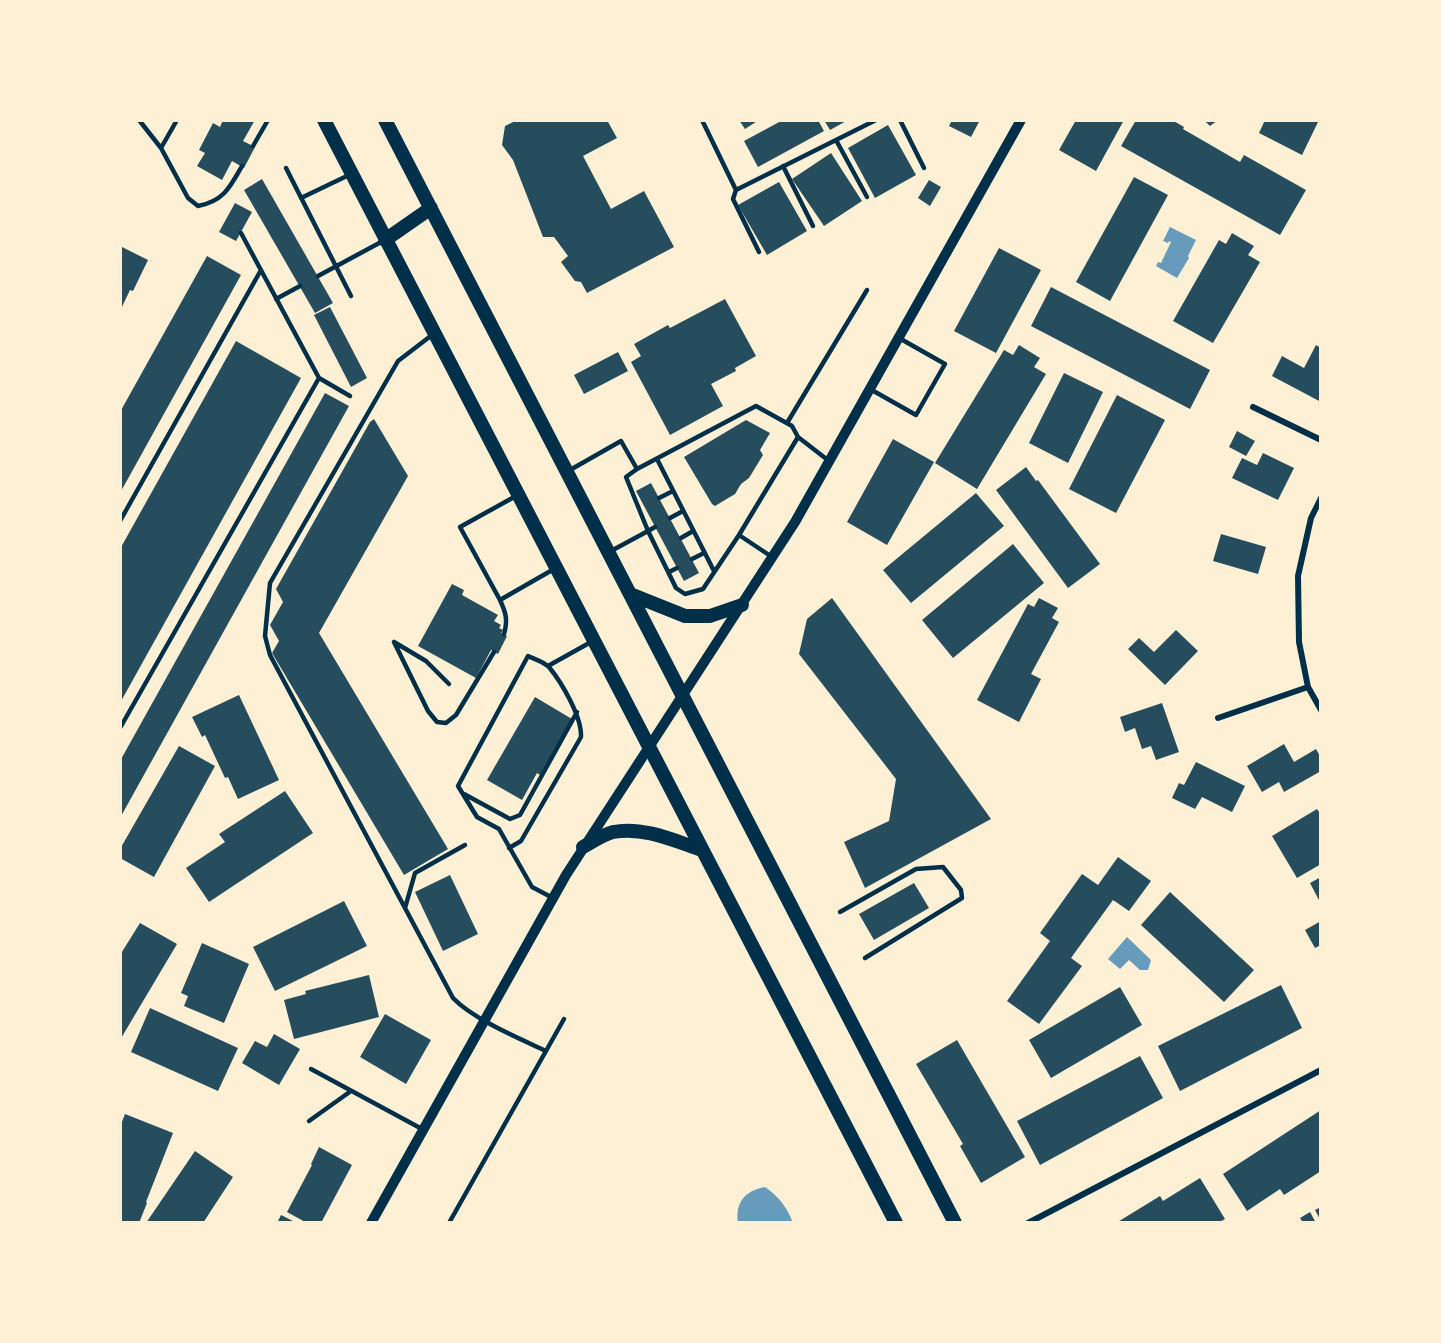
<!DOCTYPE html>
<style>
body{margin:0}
#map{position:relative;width:1441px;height:1343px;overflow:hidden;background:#fdf0d5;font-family:"Alegreya Sans",sans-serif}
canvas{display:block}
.frame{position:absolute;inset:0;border:122px solid #fdf0d5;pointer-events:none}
</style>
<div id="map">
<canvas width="1441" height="1343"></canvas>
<div class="frame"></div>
</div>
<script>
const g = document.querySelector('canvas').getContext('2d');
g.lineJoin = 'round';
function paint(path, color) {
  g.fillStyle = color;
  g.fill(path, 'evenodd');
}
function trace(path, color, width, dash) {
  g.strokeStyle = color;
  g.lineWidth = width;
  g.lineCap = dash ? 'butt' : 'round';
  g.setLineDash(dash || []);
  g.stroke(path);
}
const water = new Path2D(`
 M1170,227L1196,240L1188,256L1189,258L1177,278L1156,266L1158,262L1161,263L1171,242L1169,241L1168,243L1163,241Z
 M1127,937L1151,960L1148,970H1140L1129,960L1120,969L1108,959Z
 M765,1187C779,1197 787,1207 793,1223H738C735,1202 745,1191 765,1187Z`);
const building = new Path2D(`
 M223,120H255L243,141L255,147L244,168L232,161L222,180L197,166L205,153L199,150L213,123L220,127Z
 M517,120H607L617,138L583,156L611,209L644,191L674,247L587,293L581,282L575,281L561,262L568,256L554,237H543L513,160L502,145L505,126Z
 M739,120H759L745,129Z
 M783,120H818L824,131L758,167L744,141Z
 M824,120H848L830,130Z
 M952,120H980L971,137L949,126Z
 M1076,120H1124L1096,171L1059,150Z
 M1136,120H1172L1184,127L1183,129L1240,162L1244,155L1306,190L1280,235L1121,146Z
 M1204,120H1218L1210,126Z
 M1265,120H1319L1302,155L1259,133Z
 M888,125L916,175L875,198L848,148Z
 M831,153L862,201L824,226L792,179Z
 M1134,177L1168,195L1110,301L1076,282Z
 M262,179L333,303L315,313L244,190Z
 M929,180L941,187L930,206L918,198Z
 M779,182L807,231L767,255L738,205Z
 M235,203L252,212L236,241L219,232Z
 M1232,233L1254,246L1248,255L1260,262L1213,343L1173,321L1219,240L1226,244Z
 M120,246L148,260L133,291L130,290L120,311Z
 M999,248L1041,270L996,353L954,331Z
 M207,256L241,275L120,493V412Z
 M1051,287L1210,370L1190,409L1031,326Z
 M725,299L756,356L735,368L736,371L711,384L723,406L670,435L631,362L641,356L634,344L668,325L670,328Z
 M330,307L367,378L351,387L314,315Z
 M236,341L301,378L120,703V549Z
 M1019,345L1040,358L1034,367L1046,374L977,489L935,463L1004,350L1013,355Z
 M1316,345L1321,348V402L1272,376L1282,356L1304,368Z
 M618,352L628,371L584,394L574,375Z
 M1064,373L1103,392L1068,463L1029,443Z
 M325,393L349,406L120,818V761Z
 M1117,395L1165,420L1116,513L1069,489Z
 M374,419L408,476L319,633L448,849L404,875L272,653L279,641L270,625L283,602L276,589L370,422Z
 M746,420L770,433L760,450L763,455L749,478L741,484L735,494L715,506L712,504L684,457Z
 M1237,431L1255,441L1246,456L1229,447Z
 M893,439L934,462L887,545L847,522Z
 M1263,453L1294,468L1278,500L1232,478L1242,458L1257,465Z
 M1026,467L1036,481L1038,480L1100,564L1068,588L996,490Z
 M651,483L699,573L684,581L636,491Z
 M976,493L1004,526L911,603L883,570Z
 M1221,534L1266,547L1258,574L1213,561Z
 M1013,544L1044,583L953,658L922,620Z
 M452,584L464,590L462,595L498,615L494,621L501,625L499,628L503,630L501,633L507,636L498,654L491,650L476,678L418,646Z
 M832,598L991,819L865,888L844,842L889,821L896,779L799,654L807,619Z
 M1039,598L1058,608L1052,618L1059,622L1031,674L1041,679L1019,722L977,700L1028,604L1034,607Z
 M1176,630L1198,651L1165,685L1128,649L1139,638L1154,652Z
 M239,695L279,780L238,799L228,777L225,778L205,735L202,737L192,717Z
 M535,697L572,719L540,775L537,773L522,800L487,780Z
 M1162,703L1179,752L1156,760L1151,746L1142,749L1135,728L1125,732L1120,717Z
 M1284,744L1294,762L1316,749L1321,758V771L1284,792L1279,782L1262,792L1247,766Z
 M179,746L215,766L154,877L120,858V849Z
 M1196,762L1245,786L1232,812L1202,797L1195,809L1172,798L1179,783L1184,785Z
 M285,791L313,833L209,902L186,868L225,842L219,834Z
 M1317,809L1321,815V864L1297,878L1272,836Z
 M1118,857L1151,881L1129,911L1113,900L1071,958L1082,966L1039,1024L1007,1001L1050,941L1040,933L1082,874L1098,885Z
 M450,875L478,934L443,951L415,892Z
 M1321,877V904L1310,883Z
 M914,883L929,908L874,940L859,914Z
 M1170,892L1254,970L1224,1002L1141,925Z
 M344,901L367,946L275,991L253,947Z
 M1321,921V945L1315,948L1305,930Z
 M140,923L177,944L120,1040V955Z
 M202,943L249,964L224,1023L184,1006L188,996L181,993Z
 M369,975L379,1017L294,1039L284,1000L306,994L305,991Z
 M1281,985L1302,1028L1180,1091L1158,1046Z
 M1120,987L1142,1025L1051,1078L1029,1040Z
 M150,1008L238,1048L218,1091L131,1052Z
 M385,1014L431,1040L406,1084L360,1057Z
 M274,1034L300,1049L279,1085L242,1063L255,1041L267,1047Z
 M957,1040L1025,1157L981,1183L960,1146L963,1144L916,1064Z
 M1140,1056L1163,1098L1040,1165L1017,1121Z
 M1321,1110V1171L1284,1195L1280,1189L1247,1211L1223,1174Z
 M125,1114L173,1133L146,1202L147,1203L139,1223H126L120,1220V1127Z
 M319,1147L352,1165L321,1223H307L287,1212L312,1165L311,1164Z
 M195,1151L233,1177L203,1223H146Z
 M1200,1178L1225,1219L1218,1223H1116L1160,1196L1163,1201Z
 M1321,1207V1221L1315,1210Z
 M1310,1212L1316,1223H1299L1302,1221L1300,1218Z
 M281,1215L297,1223H277Z`);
const service = new Path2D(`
 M139,120L161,148L188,198L198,206C224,201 230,187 242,166
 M702,120L736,190L876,120
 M900,120L924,168
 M836,140L867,197
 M253,146L268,120
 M161,148L177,120
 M783,166L813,226
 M286,168L351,296
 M736,190L733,199L759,252
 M301,198L349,175
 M241,233L319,378L350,396
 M318,276L383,241
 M276,299L300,286
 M432,335L398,361L270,583L265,636L270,655L453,998C473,1019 518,1038 546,1051
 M870,389L916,415L945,364L899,338
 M787,423L867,290
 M657,459L714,571
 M637,469L626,477L648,531L655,527
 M570,470L621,441L637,469L756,406L792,426L798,437L829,461
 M516,496L460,527L500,600L554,569
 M659,498L673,491
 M670,518L683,511
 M120,521L261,270
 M681,538L693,531
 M611,551L648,531L676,588L685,594L703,589L739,535
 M772,557L739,535L798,437
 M692,559L704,553
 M669,572L677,568
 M500,600C506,613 508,620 504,634
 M394,642L428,711L437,722L446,723L456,715L494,652
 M394,642L426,661L449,684
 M548,666L591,642
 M120,728L319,378
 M464,794L510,819L520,815L577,712
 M509,848L521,841L581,737C582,717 562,683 549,667C544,662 534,659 528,656L458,786L477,817L499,829L532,887L553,898
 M405,908L415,873L465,845
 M840,912L916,869L943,867L961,890L962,898L865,958
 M311,1069L422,1129
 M309,1121L351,1091
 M449,1223L564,1019`);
const minor = new Path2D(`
 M1253,407L1321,440
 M1321,498L1311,518L1298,576L1299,642L1308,687L1321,710
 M1218,718L1308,687
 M1028,1223L1321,1070`);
const tertiary = new Path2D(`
 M371,1223L566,875L795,522L1021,120`);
const primary = new Path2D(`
 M324,120L896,1223
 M385,120C576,487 767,854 955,1223
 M385,240L431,208
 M630,594L685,616H710L742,605
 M583,847C592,842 604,834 613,832C643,826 675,841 702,850`);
paint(water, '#669bbc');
paint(building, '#264d5e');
trace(service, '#003049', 4.5);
trace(minor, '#003049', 6);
trace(tertiary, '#003049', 10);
trace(primary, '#003049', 14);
</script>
